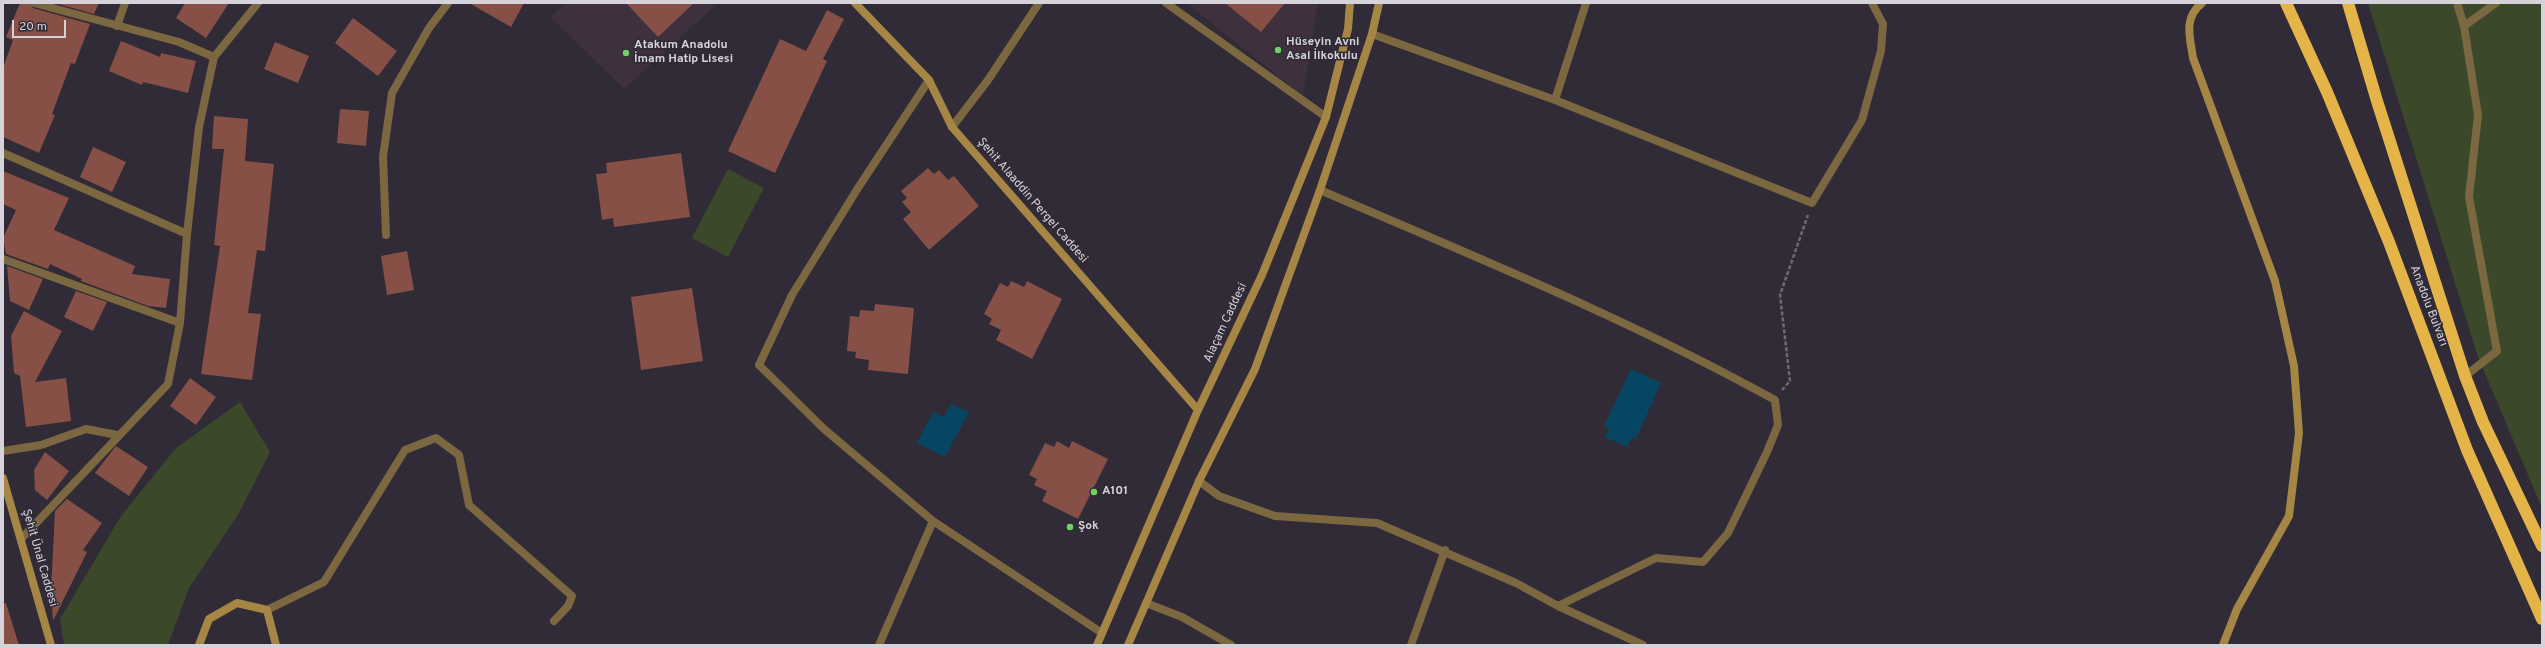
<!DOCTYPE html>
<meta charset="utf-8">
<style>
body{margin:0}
#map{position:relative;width:2545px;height:648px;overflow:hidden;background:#302b36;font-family:Overpass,sans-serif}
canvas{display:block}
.frame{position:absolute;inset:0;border:4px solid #d5d2d9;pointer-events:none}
.scale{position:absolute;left:12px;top:20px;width:54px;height:18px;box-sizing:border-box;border:2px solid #d5d2d9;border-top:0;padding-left:5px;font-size:12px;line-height:14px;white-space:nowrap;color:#d5d2d9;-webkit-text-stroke:3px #302b36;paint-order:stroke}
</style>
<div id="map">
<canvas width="2545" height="648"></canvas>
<div class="frame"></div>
<div class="scale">20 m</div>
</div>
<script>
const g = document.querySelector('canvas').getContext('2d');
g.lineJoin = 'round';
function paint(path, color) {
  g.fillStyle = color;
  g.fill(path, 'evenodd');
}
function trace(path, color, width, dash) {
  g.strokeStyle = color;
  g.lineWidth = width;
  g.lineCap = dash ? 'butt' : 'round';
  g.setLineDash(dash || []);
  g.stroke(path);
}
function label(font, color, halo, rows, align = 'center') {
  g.font = font + ' Overpass,sans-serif';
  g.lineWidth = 3;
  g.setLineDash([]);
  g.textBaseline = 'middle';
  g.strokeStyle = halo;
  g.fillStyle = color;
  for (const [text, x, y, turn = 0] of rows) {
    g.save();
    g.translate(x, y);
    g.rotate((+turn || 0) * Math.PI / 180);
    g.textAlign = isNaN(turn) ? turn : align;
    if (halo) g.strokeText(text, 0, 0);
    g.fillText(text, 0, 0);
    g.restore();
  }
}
const education = new Path2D(`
 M566,3H718L624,89L551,17Z
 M1186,3H1318L1303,96Z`);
const green = new Path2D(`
 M2368,3H2542V508L2478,357Z
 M728,169L764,188L728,257L692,238Z
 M240,402L270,452L239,513L189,588L168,645H64L60,619L121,516L176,448Z`);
const water = new Path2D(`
 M1631,369L1661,383L1636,439L1632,437L1627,447L1605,437L1609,428L1604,426Z
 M951,404L969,412L945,457L917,443L933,412L944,417Z`);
const building = new Path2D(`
 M20,3H29L33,8L90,24L75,64L71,63L52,114L55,115L39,153L3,137V68L13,40L6,37Z
 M55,3H99L94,14Z
 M185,3H229L206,38L176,18Z
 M469,3H524L511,27Z
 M626,3H694L658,37Z
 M1225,3H1285L1261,32Z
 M827,10L844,19L823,59L827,61L775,173L728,151L780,39L806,51Z
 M353,18L397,51L378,76L335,43Z
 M121,41L160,57L161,53L196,61L188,93L143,82L142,85L109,71Z
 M275,42L309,56L298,83L264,69Z
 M340,109L369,111L366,146L337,143Z
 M214,116L248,119L245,161L274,164L265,251L257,250L248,313L261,314L252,380L201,374L220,246L214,245L224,149H212Z
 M93,147L126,162L112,192L80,177Z
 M681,153L690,217L614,227L613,218L602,220L596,174L607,173L606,163Z
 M928,168L934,174L939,170L948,180L954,176L979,206L929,250L903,219L911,212L902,202L907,198L901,191Z
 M3,171L69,198L54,230L135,266L132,274L170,279L166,308L148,306L81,281L82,279L50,264L48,269L6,254L3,238L16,210L3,204Z
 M407,251L414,290L387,295L381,256Z
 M7,266L43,279L29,310L10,301Z
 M1011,281L1024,287L1027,281L1062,299L1032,359L996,340L1001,330L989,324L992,319L984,314L1000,283L1008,287Z
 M692,288L703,361L641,370L631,297Z
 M76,291L107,302L93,331L64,317Z
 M875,304L914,308L908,374L868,370L869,360L855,358L856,352L847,351L850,316L859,317L860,310L874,311Z
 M24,311L62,331L35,382L66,378L71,421L26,427L20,376L14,373L11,336Z
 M190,378L216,397L196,425L170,406Z
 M1057,441L1069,448L1072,441L1108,459L1078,519L1042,501L1047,491L1034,485L1037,479L1029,475L1045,443L1054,447Z
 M116,446L148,467L129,496L95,473Z
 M45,452L69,471L47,500L35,490L34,470Z
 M67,499L102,523L83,550L87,552L53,621L51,591L55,511Z
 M6,603L19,645H3V604Z`);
const path = new Path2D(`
 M1782,390L1790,381L1780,295L1808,215`);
const lane = new Path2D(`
 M2464,26L2496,3`);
const street = new Path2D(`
 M34,3L179,42L214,57
 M1166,3L1326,117
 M2457,3L2464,26L2478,115L2469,197L2497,351L2465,376
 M117,26L125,3
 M1372,34L1555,100L1812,203L1862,120L1881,51L1883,24L1872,3
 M929,80L858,188L792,295L759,365L824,429L933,521L1102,633
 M1555,100L1586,3
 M952,127L988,80L1039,3
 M3,153L187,234
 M386,235L383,157L392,93L429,28L448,3
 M3,259L180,323
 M3,451L41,445L86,429L117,435
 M1199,481L1219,496L1275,516L1377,523L1516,583L1558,606L1656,558L1703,562L1728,533L1767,452L1778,425L1775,400C1629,319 1473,256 1320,190
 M21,539L168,384L180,323L187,234L199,127L214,57L258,3
 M1146,603L1182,617L1231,645
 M1558,606L1643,645
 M267,610L324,582L405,450L436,438L459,455L469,505L572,596L568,606L554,621
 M879,645L933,521
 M1411,645L1445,550`);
const secondary = new Path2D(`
 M855,3L929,80L952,127L1198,410
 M2202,3C2183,18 2190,37 2193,58L2275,281L2294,366L2299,433L2289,516L2237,609L2223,645
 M3,478L51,645
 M199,645L209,619L237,603L267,610L276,645
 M1097,645L1198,410L1262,275L1326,117L1348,29L1350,3
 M1128,645L1199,481L1255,369L1320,190L1372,34L1379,3`);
const highway = new Path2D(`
 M2286,3L2327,92L2389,242L2467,450L2542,619
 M2348,3L2377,101L2465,376L2483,422L2542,546`);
const markers = [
 [1278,50,4,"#6dd361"],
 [626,53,4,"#6dd361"],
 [1094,492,4,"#6dd361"],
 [1070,527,4,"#6dd361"]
];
const poiNames = [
 ["Hüseyin Avni",1286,43],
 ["Asal İlkokulu",1286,57],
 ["Atakum Anadolu",634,46],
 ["İmam Hatip Lisesi",634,60],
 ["A101",1102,492],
 ["Şok",1078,527]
];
const streetNames = [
 ["Şehit Alaaddin Pergel Caddesi",1032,201,49],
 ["Anadolu Bulvarı",2428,306,69],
 ["Alaçam Caddesi",1226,323,-65],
 ["Şehit Ünal Caddesi",39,558,74]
];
paint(education, '#3e303d');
paint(green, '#3c482a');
paint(water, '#064662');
paint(building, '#865047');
trace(path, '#6f6a74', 2.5, [4, 2]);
trace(lane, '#7b6740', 8);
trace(street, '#7b6740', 8);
trace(secondary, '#a68645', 8);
trace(highway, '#e5b448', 12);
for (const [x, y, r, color] of markers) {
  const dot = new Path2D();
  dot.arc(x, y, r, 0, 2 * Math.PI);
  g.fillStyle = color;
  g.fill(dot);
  trace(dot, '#302b36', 1.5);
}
label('bold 12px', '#d5d2d9', '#302b36', poiNames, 'left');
label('12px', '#d5d2d9', '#302b36', streetNames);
</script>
